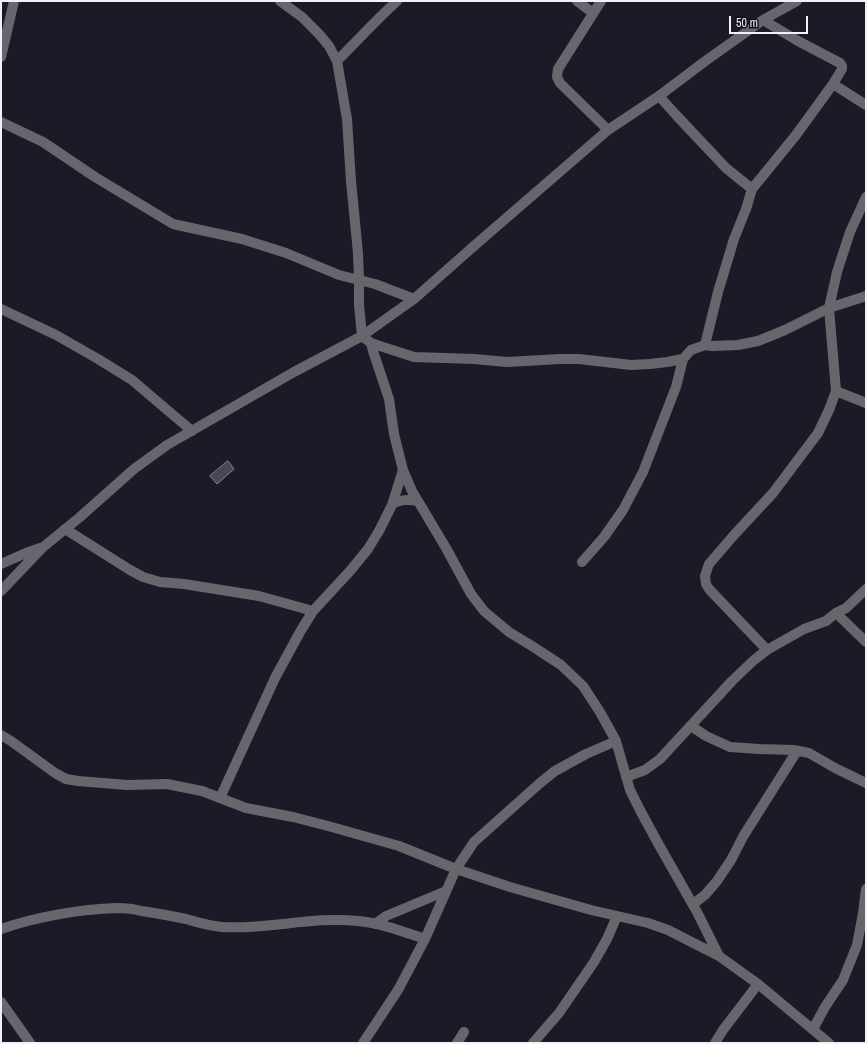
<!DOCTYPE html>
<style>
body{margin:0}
#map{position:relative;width:867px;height:1044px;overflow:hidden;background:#1d1a27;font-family:"Archivo Narrow",sans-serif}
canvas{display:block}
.frame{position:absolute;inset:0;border:2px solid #f3f0fa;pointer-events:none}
.scale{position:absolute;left:729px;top:16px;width:79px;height:18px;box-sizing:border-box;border:2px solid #f3f0fa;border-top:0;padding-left:5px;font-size:12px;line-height:14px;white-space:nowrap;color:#f3f0fa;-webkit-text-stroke:3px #14111d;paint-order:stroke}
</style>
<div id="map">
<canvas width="867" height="1044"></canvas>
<div class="frame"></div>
<div class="scale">50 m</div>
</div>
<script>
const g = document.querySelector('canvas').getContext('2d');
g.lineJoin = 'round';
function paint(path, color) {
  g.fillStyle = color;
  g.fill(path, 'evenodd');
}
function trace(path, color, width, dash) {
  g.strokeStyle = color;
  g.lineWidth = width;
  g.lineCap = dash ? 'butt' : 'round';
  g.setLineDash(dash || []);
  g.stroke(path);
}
const building = new Path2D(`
 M228,461L234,469L217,484L210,476Z`);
const minor = new Path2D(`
 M280,1L302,17L319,34L329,46L337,61L347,119L351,181L358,253L359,280V305L362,336L371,343L383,347L414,357L474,359L507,362L560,359H579L631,365L650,364L667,362L683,359L691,350L705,345L712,346L738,345L758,341L785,330L829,308L866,296
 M577,1L593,13
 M601,1L558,69L557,77L560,83L608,130
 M1,57L14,1
 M337,61C357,41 376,20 397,1
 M833,84L866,105
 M659,96L677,116L726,168L752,189
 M1,122L43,142L95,177L173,224L242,239L286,253L339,275L375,284L414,299
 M1,309L56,335L98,359L132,380L192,431
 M371,343L373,351L389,399L394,434L403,470L412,491L446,548L471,594L484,611L509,632L532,646L561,665L583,686L600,712L616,741L630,790L641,812L659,845L697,912L719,956
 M705,345L718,292L734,239L746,209L752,189L796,135L833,84L842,69V66L840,63L798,41L763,20
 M836,391L866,403
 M393,503C403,500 407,499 418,501
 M65,529L130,570L143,577L160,582L184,584L259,596L313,611
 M582,562L604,537L623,510L643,472L676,387L683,359
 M1,564L26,553L40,548
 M1,591L42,548L80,517L134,469L167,445L294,372L362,336L414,299L474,246L608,130L659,96L704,62L763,20L797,1
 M836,613L866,642
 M767,650L709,589L706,584L705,576L709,564L734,535L773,493L818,433L829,410L836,391L829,308L837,272L850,232L866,197
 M691,726L706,736L730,747L759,749L793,750L809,753L835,768L866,783
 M1,735L11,741L55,773L66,779L78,781L127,785L167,784L202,791L246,808L293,817L328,826L399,846L456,869L510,887L591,910L648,923L668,930L719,956L758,984L829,1043
 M626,777L645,770L660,759L732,681L754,660L767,650L804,629L826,621L836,613L846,608L866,589
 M220,798L275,678L300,632L313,611L350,571L368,549L379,531L392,505L403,470
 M693,904L705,895L717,881L731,860L744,835L797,751
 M375,924L386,916L446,891
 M1,929C36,917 80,909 117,908C125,908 134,909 141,911C156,913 171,916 186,919C197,922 210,926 222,927C267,930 312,916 358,921C381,923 404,932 425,939
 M1,1002L30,1043
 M813,1029L825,1007L843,980L857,945L863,913L866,889
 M363,1043L398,990L425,939L456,869L474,842L540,783L555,771L586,754L616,741
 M457,1043L464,1032
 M533,1043L559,1013L594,962L607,939L617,916
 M715,1043L723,1030L758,984`);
paint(building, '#4a4655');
trace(building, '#878293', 1);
trace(minor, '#68666d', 10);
</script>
